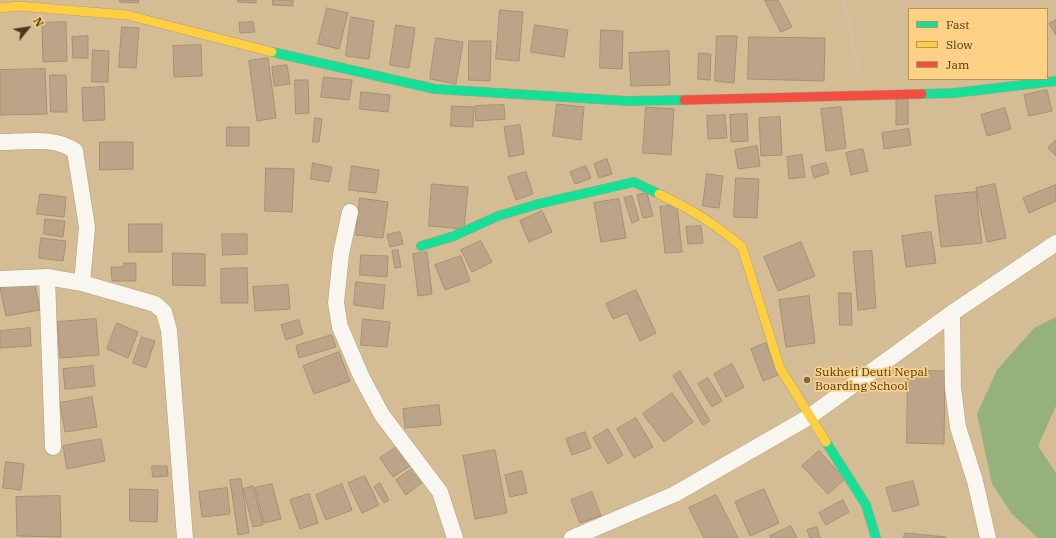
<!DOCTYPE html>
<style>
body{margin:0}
#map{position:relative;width:1056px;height:538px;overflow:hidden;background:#d4bd94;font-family:"IBM Plex Serif",serif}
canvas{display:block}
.legend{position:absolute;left:908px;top:8px;width:140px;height:72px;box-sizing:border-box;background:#fcd186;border:1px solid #b5955b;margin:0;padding:5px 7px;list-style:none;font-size:12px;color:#4b3a1a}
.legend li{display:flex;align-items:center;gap:8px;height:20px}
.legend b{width:20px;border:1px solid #b5955b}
.north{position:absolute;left:8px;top:8px;width:40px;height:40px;-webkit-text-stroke:3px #fcd186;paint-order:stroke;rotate:60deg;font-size:11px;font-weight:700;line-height:16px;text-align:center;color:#4b3a1a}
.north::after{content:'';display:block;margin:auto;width:14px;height:18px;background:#4b3a1a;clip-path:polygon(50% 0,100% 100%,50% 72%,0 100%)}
</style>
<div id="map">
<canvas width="1056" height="538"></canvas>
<ul class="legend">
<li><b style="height:5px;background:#16e098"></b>Fast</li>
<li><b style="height:5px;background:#ffcf43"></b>Slow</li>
<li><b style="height:5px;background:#f24e42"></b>Jam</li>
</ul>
<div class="north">N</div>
</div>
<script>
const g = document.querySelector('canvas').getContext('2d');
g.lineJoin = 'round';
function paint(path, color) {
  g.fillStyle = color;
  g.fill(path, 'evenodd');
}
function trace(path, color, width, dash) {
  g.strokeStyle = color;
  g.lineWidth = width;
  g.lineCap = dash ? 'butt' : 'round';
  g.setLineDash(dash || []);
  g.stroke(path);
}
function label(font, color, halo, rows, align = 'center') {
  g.font = font + ' "IBM Plex Serif",serif';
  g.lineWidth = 3.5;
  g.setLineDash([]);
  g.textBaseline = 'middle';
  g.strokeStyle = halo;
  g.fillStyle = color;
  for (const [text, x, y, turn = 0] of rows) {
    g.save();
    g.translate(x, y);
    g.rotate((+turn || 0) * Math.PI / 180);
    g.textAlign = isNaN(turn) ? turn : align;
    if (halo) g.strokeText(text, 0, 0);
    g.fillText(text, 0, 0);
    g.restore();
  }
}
const water = new Path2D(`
 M1056,317V406L1038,446L1056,473V538H1038L1012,514L992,484L977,414L997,370L1034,328Z`);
const building = new Path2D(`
 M120,0H139L138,3L120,2Z
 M238,0H256V3L238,2Z
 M273,0H293V6L273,5Z
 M765,0H778L792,27L781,32Z
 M327,8L348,13L339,49L318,44Z
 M500,10L523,12L519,61L496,59Z
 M351,17L374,21L369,59L346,56Z
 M1056,20V35L1049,24Z
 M66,22L67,61L43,62L42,23Z
 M253,22L255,32L240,33L239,23Z
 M396,25L415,28L409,68L390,65Z
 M535,25L568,30L564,57L531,52Z
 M122,27L139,28L136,68L119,67Z
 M601,30L623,31L622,69L600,68Z
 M88,36V58H73L72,37Z
 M717,36H737L734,83L715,81Z
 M749,37L825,38L824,81L748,79Z
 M436,38L463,42L456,84L430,79Z
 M469,41H491L490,81L469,80Z
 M201,45L202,76L174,77L173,46Z
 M93,50L109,51L108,82H92Z
 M669,51L670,85L631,86L629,53Z
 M699,53L711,54L710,80L698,79Z
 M268,58L276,118L257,121L249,61Z
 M287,65L290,84L274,86L272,67Z
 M45,69L47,114L0,115V70Z
 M50,75H66L67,112H51Z
 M324,77L352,80L349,100L321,97Z
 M295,80H308L309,113L296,114Z
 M104,87L105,120L83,121L82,88Z
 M1047,90L1052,111L1029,116L1024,95Z
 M361,92L390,95L388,112L360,109Z
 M908,99V124L896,125V100Z
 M557,104L584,107L581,140L553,136Z
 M504,105L505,119L476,121L475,106Z
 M452,106L474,107L473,127L451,126Z
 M646,107L674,109L671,155L643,153Z
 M841,107L846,148L826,151L821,109Z
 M1005,108L1011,129L987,136L981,115Z
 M747,114L748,141L731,142L730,115Z
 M725,115L727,138L708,139L707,116Z
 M780,117L782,155L761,156L759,118Z
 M315,118L322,119L319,142H313Z
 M520,125L524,154L509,157L504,127Z
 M227,127H249V146H227Z
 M909,129L911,145L884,149L882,133Z
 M1056,140V156L1048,148Z
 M100,142H133V169L100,170Z
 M757,146L760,166L738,169L735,150Z
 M863,149L868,171L851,175L846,153Z
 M802,155L805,177L789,179L787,157Z
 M607,159L612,174L599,178L594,164Z
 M313,163L332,167L329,182L311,179Z
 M826,163L829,173L814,178L811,167Z
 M352,166L379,170L376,193L349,190Z
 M586,166L591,178L575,184L570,172Z
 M266,168L294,169L292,212L265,211Z
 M526,172L533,194L516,200L508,177Z
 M707,174L723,176L719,208L703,206Z
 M736,178L759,179L757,218L734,217Z
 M432,184L468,187L464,229L429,226Z
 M995,184L1006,238L987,242L976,188Z
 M1056,185V201L1029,213L1023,198Z
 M976,192L982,243L941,247L935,196Z
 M647,193L653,216L643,218L637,195Z
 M40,194L66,197L64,217L37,214Z
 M632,196L639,220L632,223L624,198Z
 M360,198L388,202L383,238L356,235Z
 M619,199L626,238L601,242L594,203Z
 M677,205L682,252L665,253L660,207Z
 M542,211L552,232L529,242L520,221Z
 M45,219L65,221L63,237L44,234Z
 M129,224H162V252H129Z
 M701,226L703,243L688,244L686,227Z
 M400,232L403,244L390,247L387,235Z
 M931,232L936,263L906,267L902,236Z
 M222,234H247V254L223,255Z
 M41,238L66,241L63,261L39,258Z
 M481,241L492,262L472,272L461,250Z
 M801,242L815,276L778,291L764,257Z
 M398,250L401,267L395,268L392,251Z
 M872,251L876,308L858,310L853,252Z
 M427,252L432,294L418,296L413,254Z
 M173,253L205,254V286L173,285Z
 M361,255L388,256L387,277L360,275Z
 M461,256L470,281L445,290L435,265Z
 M124,263H136V281H112L111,267H124Z
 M247,268L248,303H221V269Z
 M34,281L40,310L6,316L0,288Z
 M356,282L385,285L383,309L354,305Z
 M288,285L290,309L255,311L253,287Z
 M636,290L656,333L640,341L627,313L613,319L606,304Z
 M839,293H851L852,325H840Z
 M809,296L815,343L786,347L779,300Z
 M96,319L99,355L60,358L57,322Z
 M363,319L390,322L387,347L361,345Z
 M299,320L303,334L286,340L281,325Z
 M117,323L138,332L128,358L107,349Z
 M30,328L31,346L0,348V331Z
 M332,335L336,347L299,358L296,346Z
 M142,337L155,341L146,368L133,363Z
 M766,343L778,375L763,381L751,349Z
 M339,352L350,381L314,394L303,366Z
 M732,364L744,387L726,397L714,374Z
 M93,366L95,386L65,389L63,369Z
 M908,370L945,371L944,444L907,443Z
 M680,371L710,421L703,425L673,376Z
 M708,378L722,401L712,407L698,384Z
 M672,393L693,422L664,442L643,414Z
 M92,397L97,427L65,432L60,403Z
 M439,405L441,425L405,428L403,409Z
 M636,418L653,447L634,458L617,429Z
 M608,429L623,455L608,464L593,438Z
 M585,432L591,448L572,455L566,439Z
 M101,439L105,461L67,469L63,446Z
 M400,445L413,464L393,477L380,458Z
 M495,450L507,513L475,519L463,456Z
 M819,451L845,479L828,494L802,466Z
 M6,462L24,464L21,490L3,488Z
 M152,466H167L168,476L153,477Z
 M415,467L424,481L406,495L396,480Z
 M522,471L527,493L510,497L505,475Z
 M365,476L379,505L362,513L348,483Z
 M241,479L249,533L238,535L230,480Z
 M913,481L919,505L893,512L886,488Z
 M380,483L389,500L384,503L374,487Z
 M272,484L281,519L264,523L255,488Z
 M342,484L352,510L326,520L316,495Z
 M253,486L263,525L253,527L243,489Z
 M227,488L230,514L202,517L199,492Z
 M130,489L158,490L157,522L130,521Z
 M764,489L779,523L750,536L735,502Z
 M592,492L601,516L580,523L571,500Z
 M309,494L318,523L300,529L290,500Z
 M716,495L738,538H704L689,508Z
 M60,496L61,537L17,536L16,497Z
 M843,500L849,512L826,525L819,513Z
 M791,526L797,538H771L770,536Z
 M817,527L820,538H810L807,530Z
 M905,533L946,537V538H904Z`);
const path = new Path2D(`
 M844,0L860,76`);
const street = new Path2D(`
 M0,142C24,142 55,136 75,151L87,227L82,283L155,304L164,312L169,330L185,538
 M350,212L341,254L336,303L340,327L362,378L382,415L440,492L455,538
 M47,277L53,447
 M0,279L47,277L82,283
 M952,313L953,388L958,427L975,481L988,538
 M572,538L675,494L809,417L952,313L1056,243`);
const fast = new Path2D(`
 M272,52L435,89L628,101L684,100
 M922,94L955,93L1056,81
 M421,246L454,236L498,216L538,204L634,182L659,194
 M826,442L866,505L876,538`);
const slow = new Path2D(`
 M0,8L18,6L127,15L272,52
 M659,194C689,208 717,225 742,247L780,368L826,442`);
const jam = new Path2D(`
 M684,100L922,94`);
const markers = [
 [807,380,4,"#7b6845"]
];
const poiNames = [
 ["Sukheti Deuti Nepal",815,373],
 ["Boarding School",815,387]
];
paint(water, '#95b17c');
paint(building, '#bba487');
trace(building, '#a69073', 1);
trace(street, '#b09e7e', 17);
trace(fast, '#b09e7e', 10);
trace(slow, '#b09e7e', 10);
trace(jam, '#b09e7e', 10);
trace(path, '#cdc6ba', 2.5, [2, 2]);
trace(street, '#f9f5ef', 16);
trace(fast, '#16e098', 9);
trace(slow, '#ffcf43', 9);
trace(jam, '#f24e42', 9);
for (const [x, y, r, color] of markers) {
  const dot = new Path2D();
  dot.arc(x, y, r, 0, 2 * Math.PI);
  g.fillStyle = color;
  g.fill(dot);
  trace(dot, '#fcd186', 1.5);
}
label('12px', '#4b3a1a', '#fcd186', poiNames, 'left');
</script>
